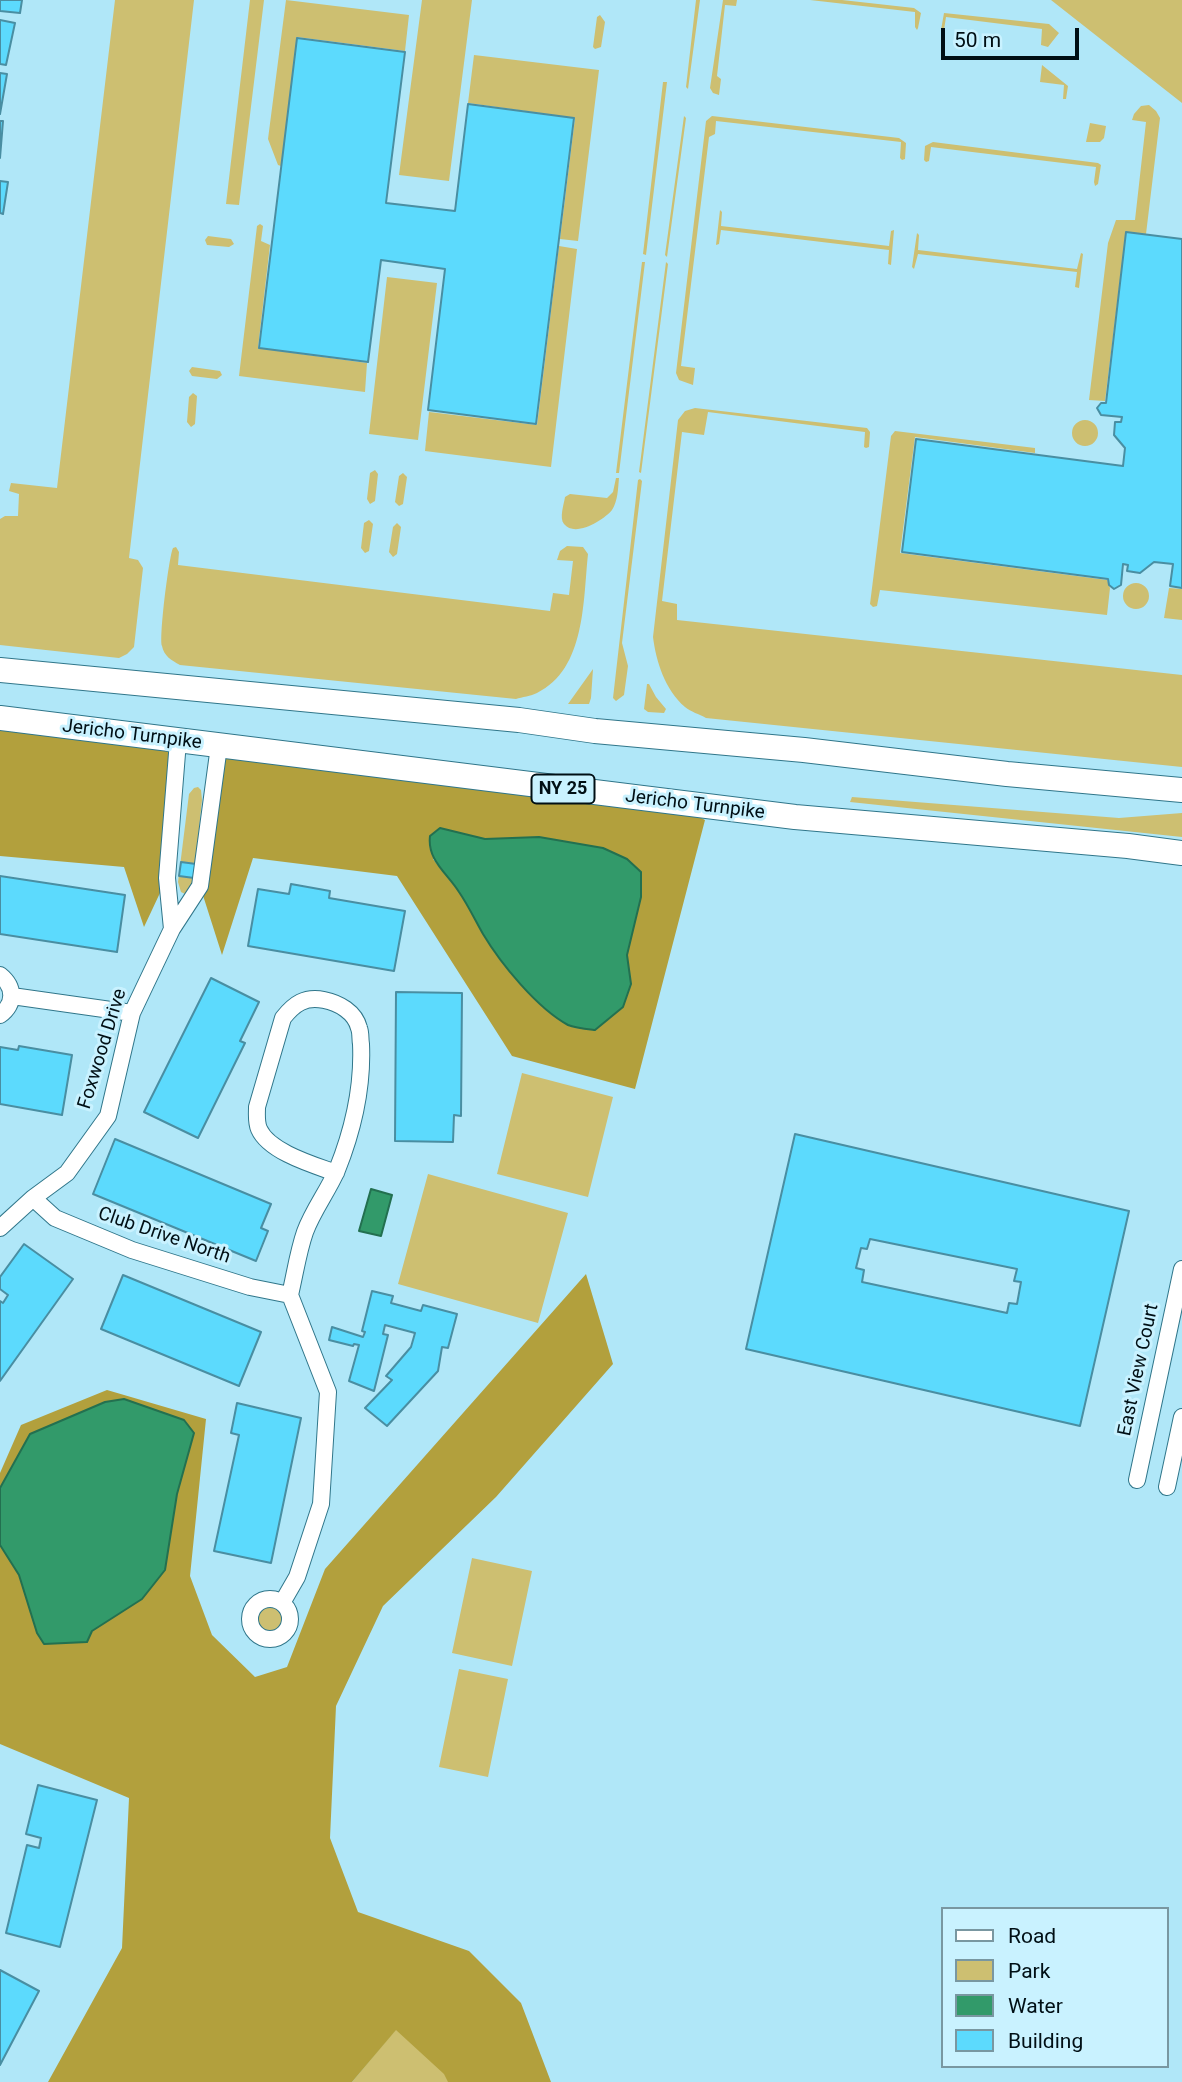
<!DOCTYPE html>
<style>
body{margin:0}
#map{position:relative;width:1182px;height:2082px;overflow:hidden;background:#b0e7f8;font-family:Roboto,sans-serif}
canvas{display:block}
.legend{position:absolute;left:941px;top:1907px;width:228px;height:161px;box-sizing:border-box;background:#c9f2ff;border:2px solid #7997a1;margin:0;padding:9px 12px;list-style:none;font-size:21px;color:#000f15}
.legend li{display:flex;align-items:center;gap:14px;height:35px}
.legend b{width:35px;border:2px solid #7997a1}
.scale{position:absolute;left:941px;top:28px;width:138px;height:32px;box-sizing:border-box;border:4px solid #000f15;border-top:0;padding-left:9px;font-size:21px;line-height:24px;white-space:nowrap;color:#000f15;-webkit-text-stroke:5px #c9f2ff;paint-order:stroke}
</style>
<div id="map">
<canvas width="1182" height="2082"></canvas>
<ul class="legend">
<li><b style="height:9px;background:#fff"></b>Road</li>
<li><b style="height:19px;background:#cdbf71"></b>Park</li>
<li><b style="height:19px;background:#329a6a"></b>Water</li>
<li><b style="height:19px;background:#5cdafd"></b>Building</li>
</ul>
<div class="scale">50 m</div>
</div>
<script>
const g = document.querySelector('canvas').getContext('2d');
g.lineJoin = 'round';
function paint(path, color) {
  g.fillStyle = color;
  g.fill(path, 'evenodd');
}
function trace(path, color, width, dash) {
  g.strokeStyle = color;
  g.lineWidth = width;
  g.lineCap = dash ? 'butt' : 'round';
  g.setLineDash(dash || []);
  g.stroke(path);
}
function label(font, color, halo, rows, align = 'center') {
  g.font = font + ' Roboto,sans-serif';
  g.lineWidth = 6;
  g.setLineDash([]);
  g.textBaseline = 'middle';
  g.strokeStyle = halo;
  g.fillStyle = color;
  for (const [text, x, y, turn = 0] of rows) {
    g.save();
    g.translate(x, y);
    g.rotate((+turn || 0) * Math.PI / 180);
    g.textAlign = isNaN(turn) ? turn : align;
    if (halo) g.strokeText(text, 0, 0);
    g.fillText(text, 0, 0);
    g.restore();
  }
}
const green = new Path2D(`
 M115,0H194L129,558L138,560L143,568L134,647L127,654L119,658L0,645V519L5,516H18L19,494L9,491L11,483L57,488Z
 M250,0H264L239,205L226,204Z
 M286,0L409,15L405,51L297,37L281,166L278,165L268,139Z
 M422,0H472L449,181L399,175Z
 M696,0H700L688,89L686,87Z
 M723,0H737L736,6L725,5L717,76L721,79L719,95L713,93L710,88Z
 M810,0H842L914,8L921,13L918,28L917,30L915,27V12Z
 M1051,0H1182V103Z
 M944,13L1049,24L1059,33L1048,47L1041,45L1042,29L946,17L944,30L942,31L941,30Z
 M600,15L605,22L601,47L595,49L593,47L597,17Z
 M474,55L599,70L578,241L560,239L575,118L468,103Z
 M1042,65L1068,86L1066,99H1063L1064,85L1040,82Z
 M663,82H667L646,255L643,254Z
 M1149,105L1156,111L1160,118L1146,234L1126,232L1105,401L1089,400L1108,243L1116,220H1135L1146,122L1132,120L1134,114L1141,106Z
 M684,116L686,118L667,257L665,255Z
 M712,116L899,138L906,143L905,159L902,160L900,158L901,142L716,121L715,134L709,137L681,366L695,368L693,385L679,380L676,373L706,121Z
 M1090,123L1106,126L1104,138L1100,142H1086Z
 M933,142L1098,163L1101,165L1098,184L1095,186L1094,182L1096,167L931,147L929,161L926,162L924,160L925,146Z
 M720,210L722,212L721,226L889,246L891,231L894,230L891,265L888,264L889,250L721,230L719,244L716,245Z
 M260,224L263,226L261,241L270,245L258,348L367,363L365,392L239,376L257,226Z
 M917,233L919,235L918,250L1077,269L1081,253L1083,254L1079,288L1075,287L1077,272L918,254L914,269L912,267Z
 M208,236L231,239L234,244L229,247L207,245L205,240Z
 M559,246L577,249L551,467L425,451L429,412L537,425Z
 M642,262H645L619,473H616Z
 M666,262L668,264L641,473L639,472Z
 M387,277L437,283L418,440L369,434Z
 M192,367L220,371L222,375L217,379L192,376L189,371Z
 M193,393L197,396L195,424L191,427L187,422L189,397Z
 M695,408L867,428L870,432L869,447L866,448L864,447L865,432L708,412L704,435L682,432L662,601L677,604V620L1182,675V767L706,718C699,714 691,712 685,707C665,690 656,661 653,637L678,420L685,411Z
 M1072 433a13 13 0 1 1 26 0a13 13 0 1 1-26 0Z
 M895,431L1035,448V453L915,437L900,553L1107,580L1110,588L1107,615L880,590L877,606L873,607L870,604L891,436Z
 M375,470L378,474L375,501L370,504L367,499L370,473Z
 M403,473L407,477L403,504L399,506L395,502L399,476Z
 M616,478H619C618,488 618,501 612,510C604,520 575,538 564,524C559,518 564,504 565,497L570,494L607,498L613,492Z
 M640,479L642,481L622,643L628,666L624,695L616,701L613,698L638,480Z
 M369,520L373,524L369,551L365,553L361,548L364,523Z
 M397,523L401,527L397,554L393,557L389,552L393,527Z
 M567,546L583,547L588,554C583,600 586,669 537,693C531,696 522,697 516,699L180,665C171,660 164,656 162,646C159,636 169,556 173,548L176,547L179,552L178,565L550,611L553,593L569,595L573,561L557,560L560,551Z
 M1123 596a13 13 0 1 1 26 0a13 13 0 1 1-26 0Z
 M1169,588L1182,589V620L1164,618Z
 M593,669L591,698L589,704H568Z
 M647,684H649L656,697L666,709L664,713L648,712L644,709Z
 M198,787L201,790L202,800L193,886L190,892L185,894L181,892L178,882L189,794L194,788Z
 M852,797L1119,818L1182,813V837L850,802Z
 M522,1073L613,1097L588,1197L497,1174Z
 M428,1174L568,1213L538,1323L398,1284Z
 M472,1558L532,1571L512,1666L452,1653Z
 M254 1620a16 16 0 1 1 32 0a16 16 0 1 1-32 0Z
 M459,1669L508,1679L488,1777L439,1767Z
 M396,2029L504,2082H352Z`);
const forest = new Path2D(`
 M0,718L178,741L167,878L144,927L124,867L0,856Z
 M219,746L671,802L705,820L635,1089L512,1056L397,876L253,858L222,955L200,886ZM462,833L485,839L539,837L603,848L627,859L641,872V897L627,955L631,984L623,1007L570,1026L537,1001L510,971L483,933L477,921L457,889L433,859Z
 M586,1274L613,1364L496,1497L383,1606L336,1706L330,1838L358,1912L469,1951L521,2003L551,2082H448L444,2074L396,2030L352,2082H48L122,1948L129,1798L0,1744V1473L21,1425L107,1390L206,1419L190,1576L212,1635L255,1677L287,1667L325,1569Z`);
const water = new Path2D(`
 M440,828L485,839L539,837L603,848L627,859L641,872V897L627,955L631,984L623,1007L595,1030C586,1029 575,1028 568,1025C537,1008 501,964 483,934C475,920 468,905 459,892C447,873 427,860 430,836Z
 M371,1189L392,1195L381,1236L359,1231Z
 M124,1399L184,1420L194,1433L177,1494L165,1570L142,1599L92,1631L87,1642L44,1644L37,1633L19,1575L0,1545V1488L30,1434L105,1402Z`);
const building = new Path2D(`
 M0,0H22L20,13L0,11Z
 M0,20L15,23L6,65L0,64Z
 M297,38L405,52L386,203L455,211L468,104L574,118L536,424L428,410L445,269L381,260L368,362L259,348Z
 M0,73L7,74L0,114Z
 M0,121H3L0,158Z
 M0,181L8,182L3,214L0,213Z
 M1126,232L1182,239V588L1170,586L1173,564L1154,562L1140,573L1127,571L1128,565L1123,564L1121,585L1114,589L1109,585L1108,579L902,552L916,439L1123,466L1125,448L1114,435L1115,422H1121L1122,417L1101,415L1097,408L1101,403H1106Z
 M181,862L196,864L194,878L179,876Z
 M0,876L125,895L117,952L0,934Z
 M291,884L330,891L329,898L405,911L394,971L248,946L258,889L289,894Z
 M211,978L259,1002L240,1041L245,1043L198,1138L144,1112Z
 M396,992L462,993L461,1116L454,1115L453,1142L395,1141Z
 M19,1046L72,1055L62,1115L0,1104V1047L18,1050Z
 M795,1134L1129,1211L1080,1426L746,1349ZM870,1239L1017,1269L1014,1281L1021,1282L1017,1304L1009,1303L1007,1313L862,1282L864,1270L856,1268L861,1248L867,1249Z
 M115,1139L271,1204L261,1228L268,1231L256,1261L93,1194Z
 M24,1244L73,1279L0,1381V1301L3,1303L8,1295L0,1289V1277Z
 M123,1275L261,1332L239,1386L101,1329Z
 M372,1291L393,1296L391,1303L421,1311L423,1305L457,1314L448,1348L442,1347L438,1371L387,1426L365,1408L392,1380L386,1376L411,1347L415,1333L385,1325L383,1334L388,1335L374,1391L349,1381L359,1345L354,1344L353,1346L329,1340L332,1327L363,1337L365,1332L362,1331Z
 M237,1403L301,1418L271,1563L214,1551L239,1435L231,1433Z
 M38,1785L97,1800L60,1947L6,1933L27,1845L39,1848L41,1838L26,1834Z
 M0,1970L39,1991L0,2065Z`);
const street = new Path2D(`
 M172,929L167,878L178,741
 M0,975C15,987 15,1004 0,1015
 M12,996L132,1013
 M33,1198L55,1218L132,1250L250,1287L290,1295
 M0,1228L33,1198L67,1173L108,1116L132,1013L172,929L200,886L219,746
 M290,1295C295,1274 298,1252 305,1232C313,1210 328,1191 337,1170C353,1130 363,1088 361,1044C360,1039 361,1033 359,1028C355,1012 339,1003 324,1000C305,996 294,1004 283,1018L257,1107C257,1115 256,1122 259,1129C269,1152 314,1165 336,1173
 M1137,1480L1182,1269
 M1167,1487L1182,1417
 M250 1619a20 20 0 1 1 40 0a20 20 0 1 1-40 0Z
 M282,1603L297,1577L321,1504L328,1392L290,1295`);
const primary = new Path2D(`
 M0,670L519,720L595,731L804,750L1007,774L1182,790
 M0,718L795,817L1128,846L1182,853`);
const shields = [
 [563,789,63]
];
const shieldNames = [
 ["NY 25",563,789]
];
const streetNames = [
 ["Jericho Turnpike",132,735,7],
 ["Jericho Turnpike",695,805,7],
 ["Foxwood Drive",103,1049,-73],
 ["Club Drive North",164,1236,19],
 ["East View Court",1139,1370,-78]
];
paint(green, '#cdbf71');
paint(forest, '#b2a03d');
paint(water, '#329a6a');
trace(water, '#237050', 2);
paint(building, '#5cdafd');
trace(building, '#498ea2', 2);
trace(street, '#30768a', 18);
trace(primary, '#30768a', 26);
trace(street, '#fff', 16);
trace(primary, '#fff', 24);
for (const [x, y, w] of shields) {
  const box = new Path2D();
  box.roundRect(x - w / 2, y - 14.5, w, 29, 5);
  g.fillStyle = '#c9f2ff';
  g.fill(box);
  trace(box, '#000f15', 2);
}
label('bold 18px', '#000f15', null, shieldNames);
label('19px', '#000f15', '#c9f2ff', streetNames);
</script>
